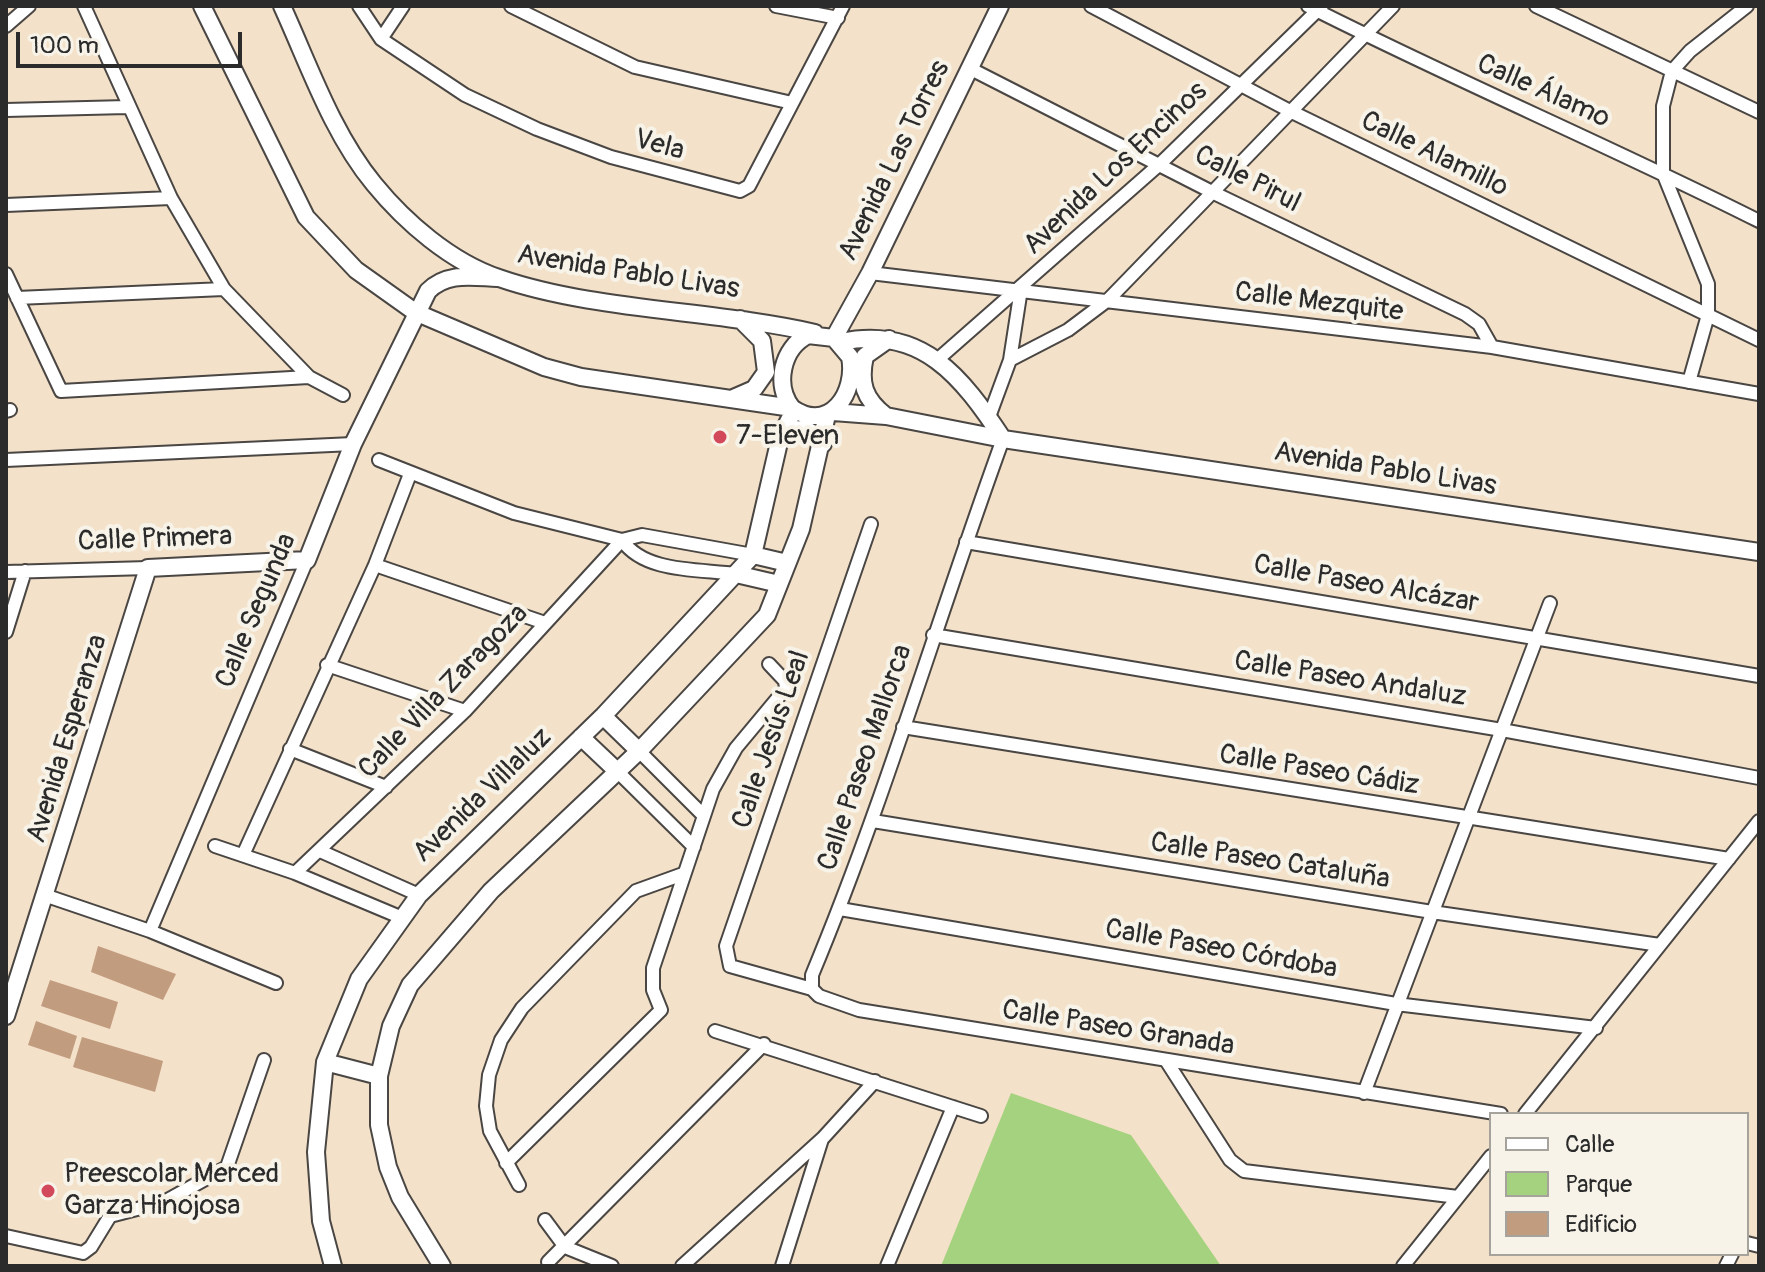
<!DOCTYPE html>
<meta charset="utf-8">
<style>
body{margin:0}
#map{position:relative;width:1765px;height:1272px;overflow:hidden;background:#f4e1c9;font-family:Pangolin,sans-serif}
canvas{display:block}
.frame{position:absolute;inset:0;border:8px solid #2b2b2b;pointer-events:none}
.legend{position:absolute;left:1489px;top:1112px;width:260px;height:144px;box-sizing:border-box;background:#f7f3e8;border:2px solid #a5a39c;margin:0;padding:10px 14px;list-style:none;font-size:24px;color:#2b2b2b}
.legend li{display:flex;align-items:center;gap:16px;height:40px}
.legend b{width:40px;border:2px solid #a5a39c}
.scale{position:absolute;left:16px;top:32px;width:226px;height:36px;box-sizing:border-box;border:4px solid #2b2b2b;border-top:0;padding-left:10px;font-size:24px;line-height:28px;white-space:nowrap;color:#2b2b2b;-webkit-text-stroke:6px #f7f3e8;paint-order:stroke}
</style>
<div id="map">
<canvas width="1765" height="1272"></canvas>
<div class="frame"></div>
<ul class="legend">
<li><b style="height:10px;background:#fff"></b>Calle</li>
<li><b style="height:22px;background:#a5d27e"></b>Parque</li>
<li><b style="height:22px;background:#c29c7f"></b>Edificio</li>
</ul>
<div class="scale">100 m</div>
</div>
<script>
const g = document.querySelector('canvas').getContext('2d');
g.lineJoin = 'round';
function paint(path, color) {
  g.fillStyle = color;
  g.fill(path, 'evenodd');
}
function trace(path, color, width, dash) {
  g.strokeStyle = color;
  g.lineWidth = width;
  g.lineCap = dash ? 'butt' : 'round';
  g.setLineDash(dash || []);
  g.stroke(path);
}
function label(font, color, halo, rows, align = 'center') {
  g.font = font + ' Pangolin,sans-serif';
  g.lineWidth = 8;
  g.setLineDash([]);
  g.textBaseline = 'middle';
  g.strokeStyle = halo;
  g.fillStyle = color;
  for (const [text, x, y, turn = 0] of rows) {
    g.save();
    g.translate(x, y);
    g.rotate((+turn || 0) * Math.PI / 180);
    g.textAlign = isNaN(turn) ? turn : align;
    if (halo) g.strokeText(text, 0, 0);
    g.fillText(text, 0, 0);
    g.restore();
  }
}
const green = new Path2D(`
 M1011,1093L1131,1135L1221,1266H941Z`);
const building = new Path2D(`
 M98,946L176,974L163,1000L91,972Z
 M50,980L118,1002L110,1029L41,1006Z
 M36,1021L77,1036L70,1059L28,1045Z
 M82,1037L163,1061L155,1092L73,1067Z`);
const minor = new Path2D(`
 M84,6L171,198L224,289L309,377L343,395
 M359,6L381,39L465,95L537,129L611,157L740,191L749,186L843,6
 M511,6L635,67L792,103
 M776,6L838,18
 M1091,6L1290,111L1759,340
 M1308,6C1456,81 1610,146 1759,221
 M1536,6L1759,112
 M6,26L29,6
 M381,39L403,6
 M969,68L1214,193L1465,314L1479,324L1492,347
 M6,110L127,107
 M6,205L171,198
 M870,273L1492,347L1759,394
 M6,274L61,391L309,377
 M17,298L224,289
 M937,360L1161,163L1322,6
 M1010,360L1068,330L1108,300L1393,6
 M1689,382L1708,315V284L1663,173V106L1672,71L1690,51L1747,6
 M6,411L10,410
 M989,417L1010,360L1021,289
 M6,460L353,444
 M379,460L514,513L622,540L642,535L753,555
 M871,524L726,946L730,966L812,989L819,996L859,1010L1501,1114
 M622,540C644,573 699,569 736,574
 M966,542L1759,676
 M375,565L545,623
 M6,572L148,568
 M6,632L25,571
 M933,635L1502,730L1759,778
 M327,665L465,711
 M903,727L1729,859
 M290,749L386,787
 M639,751L703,815
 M618,772L694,847
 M873,821L1432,912L1660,945
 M215,846L295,873L400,917
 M320,851L419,895
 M243,855L375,565L410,474
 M295,873L465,711L622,540
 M47,896L150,931L276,983
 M840,909L1396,1004L1596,1028
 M150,931L307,560
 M812,989V975C885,800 938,617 1003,439
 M661,1010L653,990V968L713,789L736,748L786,688L785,681L769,664
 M715,1031L981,1116
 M1167,1062L1230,1160L1244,1171L1458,1197
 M1364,1093L1550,603
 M1525,1114L1759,821
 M506,1163L661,1010
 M519,1185L490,1131L486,1106L489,1075L501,1040L522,1008L636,891L683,874
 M545,1220L565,1247L612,1266
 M6,1236L83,1253L91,1247L110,1216L164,1202L227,1167L264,1060
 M1747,1243L1759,1246
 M548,1262L764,1044
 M682,1266L823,1138L875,1081
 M782,1266L822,1139
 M887,1266L953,1107
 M1403,1266L1491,1156
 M1726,1266L1732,1254`);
const tertiary = new Path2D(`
 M202,6L306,217L356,270L415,312L544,367L581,377L792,408C830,434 857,392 850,357L834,338L808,335C782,348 774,385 792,408
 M282,6C309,65 332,133 374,184C405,222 451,262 499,278C594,311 715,310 815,333
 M834,338L870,273L1000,6
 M841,342C922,325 962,377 1003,439
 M731,399L754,389L766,372L762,341L740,319
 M833,412L886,416L1003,439L1759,552
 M886,416C864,399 859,383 865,356L889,339
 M781,437C796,424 812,428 823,444
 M753,555L787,563
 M736,574L779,584
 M603,716L639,751
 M581,737L618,772
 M6,1016L148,568L307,560L353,444L428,291C447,272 471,277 497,278
 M325,1062L379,1076
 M333,1266L321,1221L316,1152L325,1062L359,979L419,895L603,716L753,555L780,438L794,410
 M442,1266L400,1197L388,1167L379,1125V1076L391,1026L410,985L491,891L639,751L767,615L801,529L827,415`);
const markers = [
 [720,437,8,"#d1495b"],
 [48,1191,8,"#d1495b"]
];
const streetNames = [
 ["Calle Álamo",1543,92,24],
 ["Vela",659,146,15],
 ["Calle Alamillo",1434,155,26],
 ["Avenida Las Torres",895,161,-64],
 ["Avenida Los Encinos",1116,169,-43],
 ["Calle Pirul",1247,180,27],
 ["Avenida Pablo Livas",628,273,9],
 ["Calle Mezquite",1319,303,7],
 ["Avenida Pablo Livas",1385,470,9],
 ["Calle Primera",155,540,-2],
 ["Calle Paseo Alcázar",1366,585,10],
 ["Calle Segunda",257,611,-67],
 ["Calle Paseo Andaluz",1350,680,9],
 ["Calle Villa Zaragoza",444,692,-46],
 ["Avenida Esperanza",68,739,-73],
 ["Calle Jesús Leal",772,740,-71],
 ["Calle Paseo Mallorca",866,758,-71],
 ["Calle Paseo Cádiz",1319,771,9],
 ["Avenida Villaluz",483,796,-44],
 ["Calle Paseo Cataluña",1270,862,9],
 ["Calle Paseo Córdoba",1221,950,10],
 ["Calle Paseo Granada",1118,1029,9]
];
const poiNames = [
 ["7-Eleven",736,437],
 ["Preescolar Merced",64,1175],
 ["Garza Hinojosa",64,1207]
];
paint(green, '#a5d27e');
paint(building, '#c29c7f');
trace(minor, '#494643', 16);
trace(tertiary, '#494643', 20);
trace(minor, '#fff', 12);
trace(tertiary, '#fff', 16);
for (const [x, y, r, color] of markers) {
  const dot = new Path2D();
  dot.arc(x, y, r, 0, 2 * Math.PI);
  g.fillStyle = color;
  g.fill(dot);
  trace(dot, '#f7f3e8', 3);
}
label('28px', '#2b2b2b', '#f7f3e8', streetNames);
label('28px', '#2b2b2b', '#f7f3e8', poiNames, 'left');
</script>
